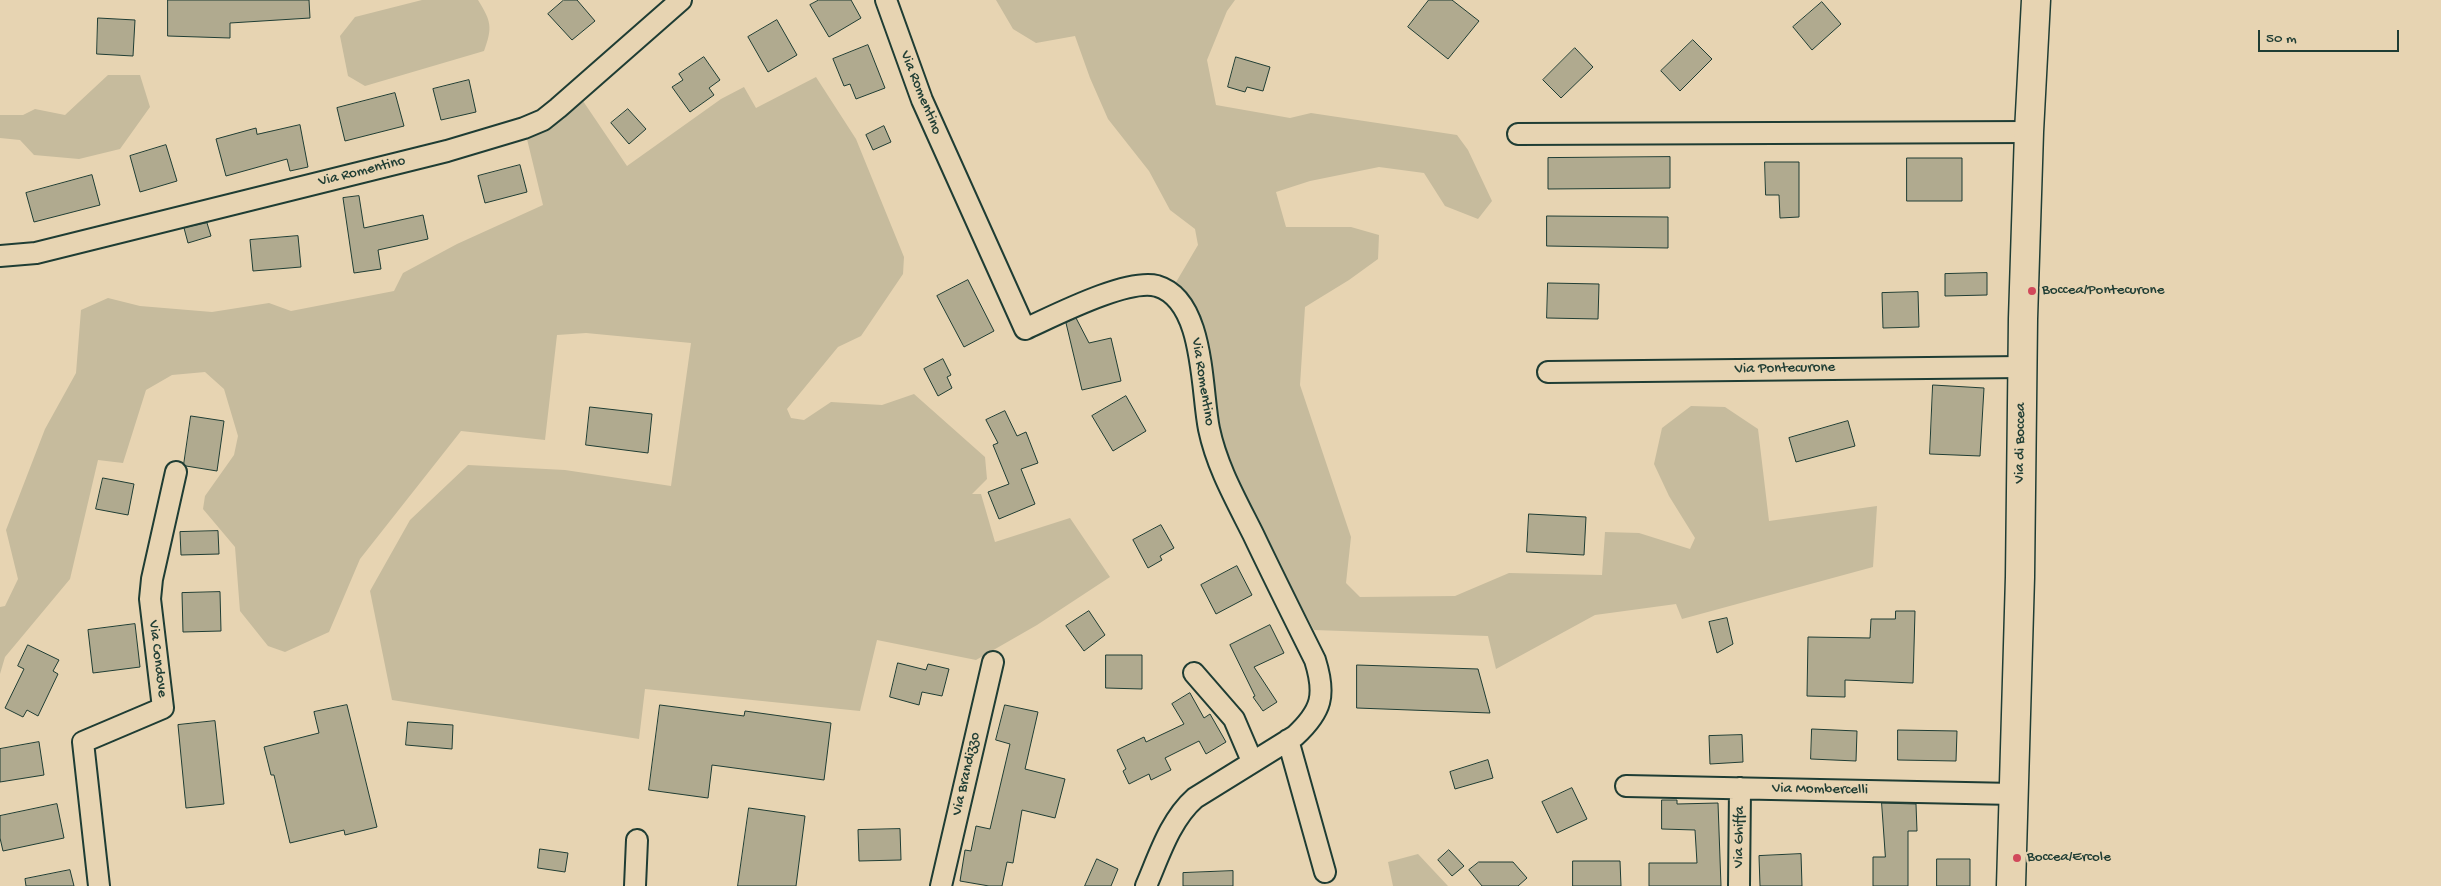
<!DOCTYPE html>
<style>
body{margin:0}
#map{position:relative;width:2441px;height:886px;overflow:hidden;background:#e7d4b2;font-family:"Gochi Hand",sans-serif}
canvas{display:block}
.scale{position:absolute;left:2258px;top:30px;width:141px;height:22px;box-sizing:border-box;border:2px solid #1f3d34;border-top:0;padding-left:6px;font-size:15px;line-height:18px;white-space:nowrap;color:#1f3d34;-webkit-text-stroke:4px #e7d4b2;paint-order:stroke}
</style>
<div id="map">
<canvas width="2441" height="886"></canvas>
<div class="scale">50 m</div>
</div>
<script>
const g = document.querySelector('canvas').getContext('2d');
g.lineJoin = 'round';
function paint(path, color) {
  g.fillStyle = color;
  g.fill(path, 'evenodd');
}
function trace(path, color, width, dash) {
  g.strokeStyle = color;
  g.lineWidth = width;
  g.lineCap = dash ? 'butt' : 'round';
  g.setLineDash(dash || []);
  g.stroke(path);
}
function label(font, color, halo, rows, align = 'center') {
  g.font = font + ' "Gochi Hand",sans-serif';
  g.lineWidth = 4.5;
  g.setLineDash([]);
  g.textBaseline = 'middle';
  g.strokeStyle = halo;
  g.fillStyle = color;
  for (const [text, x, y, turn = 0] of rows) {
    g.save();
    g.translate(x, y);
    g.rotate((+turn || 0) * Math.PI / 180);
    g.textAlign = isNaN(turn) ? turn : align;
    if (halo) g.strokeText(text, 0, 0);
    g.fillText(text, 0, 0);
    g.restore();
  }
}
const green = new Path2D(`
 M422,0H478C491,21 493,27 484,51L365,86L348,76L340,36L355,17Z
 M996,0H1235L1227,11L1207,60L1216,105L1290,118L1311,113L1457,135L1468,150L1492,201L1478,219L1445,206L1424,173L1379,167L1310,181L1276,192L1286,227H1351L1379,235L1378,259L1349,280L1305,307L1300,385L1351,537L1346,583L1360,597L1455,596L1509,573L1602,575L1605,532L1639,533L1690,549L1695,538L1669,496L1654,464L1662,428L1691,406L1725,407L1758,429L1769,521L1877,506L1873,567L1682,619L1676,604L1595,615L1496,669L1488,636L1314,630L1234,481L1172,289L1198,245L1195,229L1170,210L1149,171L1108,119L1090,78L1075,36L1036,43L1013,29Z
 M108,75H140L150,107L120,149L79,159L34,155L20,140L0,138V115H23L35,109L65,115Z
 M816,77L856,139L904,257L903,274L861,336L838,347L787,409L791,418L804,420L831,402L882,405L914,394L985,457L987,479L972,494H981L995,542L1070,518L1110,577L1037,625L976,660L877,640L860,711L645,689L639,739L392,700L370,591L410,520L468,465L565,470L671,486L691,343L586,333L557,335L545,440L461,431L360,559L329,632L285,652L268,646L240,611L235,547L203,509L205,496L234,455L238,436L224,389L205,372L172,375L146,390L123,463L98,460L70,579L5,657L0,674V607L5,606L18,579L6,530L45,429L76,373L81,310L108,298L140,306L212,312L269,303L291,311L394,291L403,273L457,244L543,205L527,139L583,101L627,166L721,99L744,87L756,108Z
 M1418,854L1448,886H1393L1388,862Z`);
const building = new Path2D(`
 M168,0H309L310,18L230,23V38L168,36Z
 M564,0H577L595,21L572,40L548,14Z
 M819,0H851L861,18L829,37L810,5Z
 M1429,0H1452L1479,21L1448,59L1408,27Z
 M1822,2L1841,24L1812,50L1793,27Z
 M98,18L135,20L133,56L97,54Z
 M777,20L797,55L768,72L748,37Z
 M1693,40L1712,59L1680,91L1661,71Z
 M868,45L885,88L856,99L850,84L844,86L833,59Z
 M1575,48L1593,67L1561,98L1543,80Z
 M704,57L720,80L709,88L714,95L690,112L672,87L683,80L679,74Z
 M1236,57L1270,67L1263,91L1247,87L1245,92L1228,87Z
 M469,80L476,112L441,120L433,89Z
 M395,93L404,126L345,141L337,108Z
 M628,109L646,129L629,144L611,123Z
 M300,125L308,167L290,171L287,159L226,176L216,139L256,128L257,134Z
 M884,126L891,142L873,150L866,135Z
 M166,145L177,181L140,192L130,156Z
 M1670,157V188L1548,189V158Z
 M1907,158H1962V201H1907Z
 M1765,162H1799V217L1780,218L1779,195H1766Z
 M520,165L527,192L485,203L478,176Z
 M92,175L100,205L34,222L26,193Z
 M359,196L364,228L423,215L428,239L378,250L381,269L354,273L343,198Z
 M1547,216L1668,217V248L1547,246Z
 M207,223L211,236L188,243L184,228Z
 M298,236L301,267L253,271L250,240Z
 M1987,273V295L1945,296V274Z
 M968,280L994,331L964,347L937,296Z
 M1548,283L1599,284L1598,319L1547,318Z
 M1918,292L1919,327L1883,328L1882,293Z
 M1076,318L1089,343L1111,338L1121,381L1082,390L1066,323Z
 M943,359L951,375L947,377L952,388L938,396L924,369Z
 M1933,385L1984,388L1980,456L1930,454Z
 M1126,396L1146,431L1113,451L1092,416Z
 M590,407L652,414L648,453L586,445Z
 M1005,411L1017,436L1026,432L1038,463L1021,469L1035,504L999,519L988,492L1009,484L993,445L998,443L986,420Z
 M191,416L224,421L217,471L186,466L184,464Z
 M1848,421L1855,446L1796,462L1789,438Z
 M103,478L134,484L128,515L96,509Z
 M1529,514L1586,517L1584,555L1527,552Z
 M1161,525L1174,548L1160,556L1162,560L1148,568L1133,540Z
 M218,531L219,554L181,555L180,532Z
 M1237,566L1252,595L1216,614L1201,585Z
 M220,592L221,631L183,632L182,593Z
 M1089,611L1105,635L1084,651L1066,626Z
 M1896,611H1915L1913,683L1845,680V697L1807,696L1808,637L1870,638L1871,619H1895Z
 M1727,618L1733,644L1717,653L1709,622Z
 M135,624L140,667L93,673L88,630Z
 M1270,625L1284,653L1254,667L1277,702L1263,711L1253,697L1255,696L1230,645Z
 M28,645L59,660L53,671L58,674L38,716L27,710L23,717L5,708L24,669L18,666Z
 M1106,655H1142V689L1106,688Z
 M898,663L926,670L928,664L949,669L942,696L922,692L919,705L890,697Z
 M1357,665L1478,669L1490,713L1357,708Z
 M1190,693L1204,718L1210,714L1226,742L1206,754L1199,741L1165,758L1171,770L1151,780L1149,774L1129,784L1123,771L1126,769L1117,750L1144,737L1146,742L1184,724L1172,704Z
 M347,705L377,827L345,835L344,830L290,843L274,775H271L264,747L319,733L314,712Z
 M660,705L744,716L745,711L831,723L824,780L712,765L708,798L649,790Z
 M1005,705L1038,712L1025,769L1065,779L1055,818L1022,810L1013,863L1007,862L1002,886H989L960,881L965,850L971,851L976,826L990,829L1010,744L996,740Z
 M215,721L224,804L186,808L178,725Z
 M408,722L453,725L452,749L406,745Z
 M1812,729L1857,731L1856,761L1811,759Z
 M1898,730L1957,731L1956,761L1898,760Z
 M1742,735L1743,762L1710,764L1709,736Z
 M39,742L44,775L0,782V749Z
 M1488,760L1493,778L1455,789L1450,772Z
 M1572,788L1587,819L1557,833L1542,802Z
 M1662,800H1677V804L1718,803L1721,886H1649V863H1697L1695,830L1662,829Z
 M1882,803L1916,804L1917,831H1908V886H1873V857H1885Z
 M57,804L64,838L3,851L0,838V816Z
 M749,808L805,816L796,886H738Z
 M900,829L901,860L859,861L858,830Z
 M540,849L568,853L565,872L538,868Z
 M1449,850L1464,866L1452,876L1438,860Z
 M1801,854L1802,886H1760L1759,856Z
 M1097,859L1118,869L1111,886H1085Z
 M1937,859H1970V886H1937Z
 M1573,861H1620L1621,886H1573Z
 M1479,862H1513L1527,878L1518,886H1482L1469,870Z
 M70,870L74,886H26L25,879Z
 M1233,871V886H1183V873Z`);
const street = new Path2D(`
 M886,0L922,100L1025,329C1054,316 1127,278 1157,286C1205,300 1201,390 1209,429C1217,467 1236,500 1253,534C1273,576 1294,618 1315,660C1326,695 1322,711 1295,736L1195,798C1170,820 1159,856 1146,886
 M1518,134L2029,132
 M0,256L36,253L447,151L524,128L543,120L558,108L681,0
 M1548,372L2022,367
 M1194,673L1234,719L1252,761
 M1288,740L1325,872
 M1626,786L2014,794
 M99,886L83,742L163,708L150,599L152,579L176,472
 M635,886L637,840
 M941,886L993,662
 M1739,886L1740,788`);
const secondary = new Path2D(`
 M2011,886L2020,577L2023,319L2029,132L2036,0`);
const markers = [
 [2032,291,5,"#d1495b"],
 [2017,858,5,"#d1495b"]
];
const streetNames = [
 ["Via Romentino",920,93,68],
 ["Via Romentino",362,172,-14],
 ["Via Pontecurone",1785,369,-1],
 ["Via Romentino",1202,382,81],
 ["Via di Boccea",2021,443,-89],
 ["Via Condove",157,659,83],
 ["Via Brandizzo",967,774,-77],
 ["Via Mombercelli",1820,790,1],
 ["Via Ghiffa",1740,837,-89]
];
const poiNames = [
 ["Boccea/Pontecurone",2042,291],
 ["Boccea/Ercole",2027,858]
];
paint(green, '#c6bb9d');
paint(building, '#b0aa8f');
trace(building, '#1f3d34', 1);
trace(street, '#1f3d34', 24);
trace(secondary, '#1f3d34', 31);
trace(street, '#e7d4b2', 20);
trace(secondary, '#e7d4b2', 28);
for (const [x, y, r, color] of markers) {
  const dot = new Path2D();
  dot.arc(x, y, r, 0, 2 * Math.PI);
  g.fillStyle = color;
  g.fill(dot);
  trace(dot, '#e7d4b2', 2);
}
label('15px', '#1f3d34', '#e7d4b2', streetNames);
label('15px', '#1f3d34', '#e7d4b2', poiNames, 'left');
</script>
